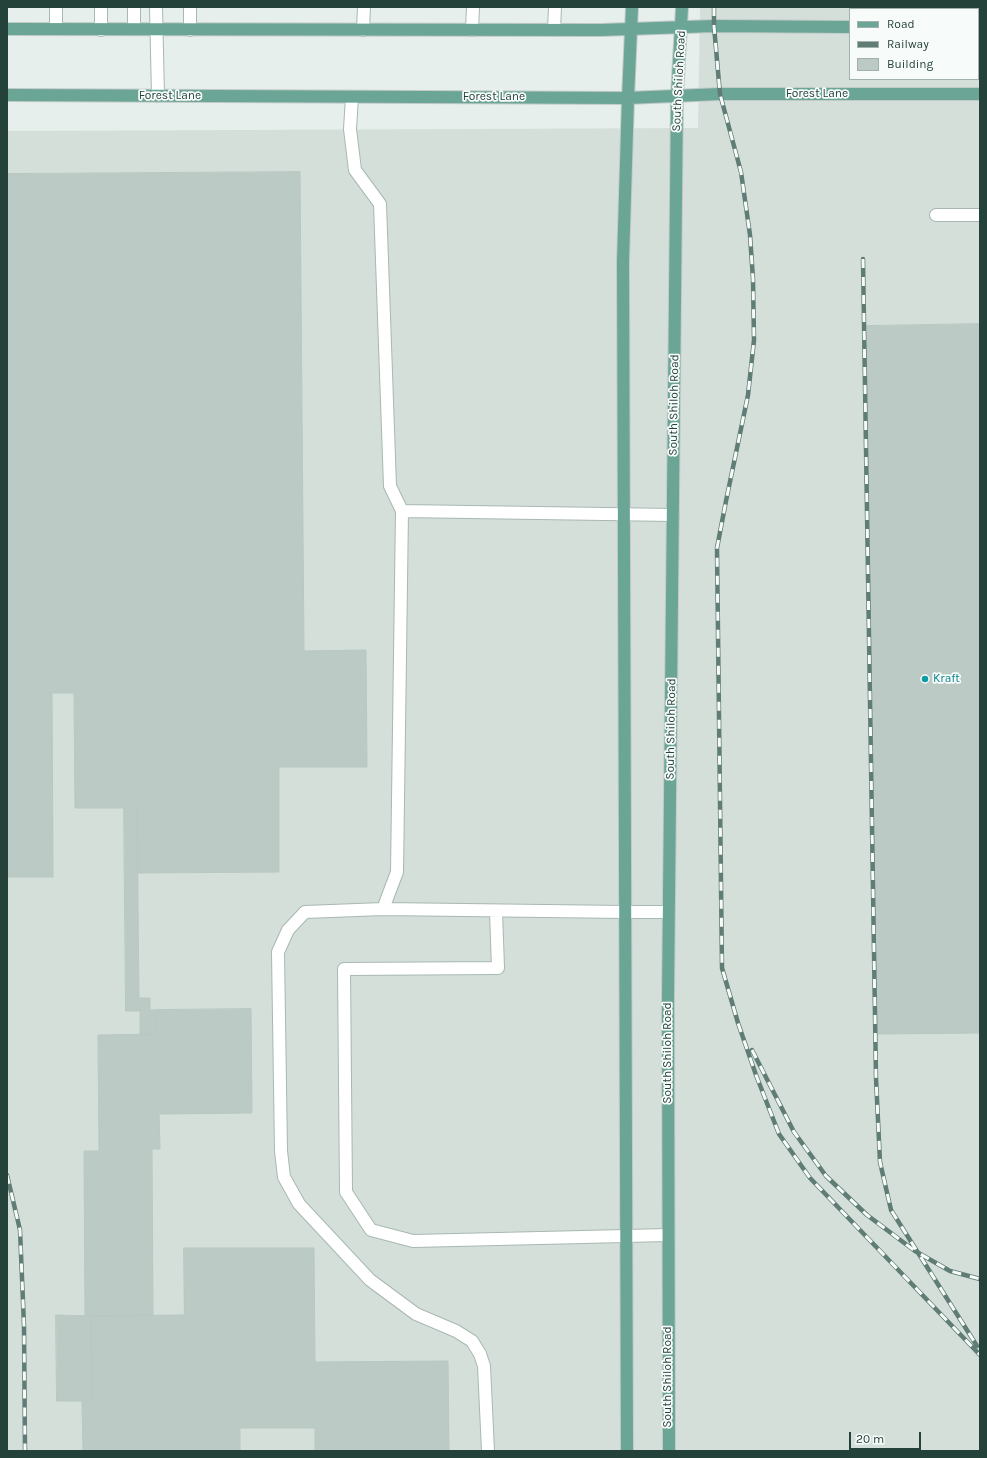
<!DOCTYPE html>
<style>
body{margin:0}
#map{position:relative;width:987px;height:1458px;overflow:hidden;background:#e6efeb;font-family:Karla,sans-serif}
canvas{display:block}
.frame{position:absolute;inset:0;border:8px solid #24423a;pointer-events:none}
.legend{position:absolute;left:849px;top:8px;width:130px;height:72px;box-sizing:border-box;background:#f7fbf9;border:1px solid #a3b1ad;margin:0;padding:5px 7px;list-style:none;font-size:12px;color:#24423a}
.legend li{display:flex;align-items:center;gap:8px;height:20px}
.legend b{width:20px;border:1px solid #a3b1ad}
.scale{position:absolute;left:849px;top:1432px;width:72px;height:18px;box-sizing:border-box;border:2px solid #24423a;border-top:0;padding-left:5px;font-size:12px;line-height:14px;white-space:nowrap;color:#24423a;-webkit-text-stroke:3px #f7fbf9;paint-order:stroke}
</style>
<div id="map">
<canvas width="987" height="1458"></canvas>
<div class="frame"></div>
<ul class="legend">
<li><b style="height:5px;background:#6aa596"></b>Road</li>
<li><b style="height:5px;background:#5f7d75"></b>Railway</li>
<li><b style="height:11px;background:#bbcac4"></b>Building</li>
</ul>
<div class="scale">20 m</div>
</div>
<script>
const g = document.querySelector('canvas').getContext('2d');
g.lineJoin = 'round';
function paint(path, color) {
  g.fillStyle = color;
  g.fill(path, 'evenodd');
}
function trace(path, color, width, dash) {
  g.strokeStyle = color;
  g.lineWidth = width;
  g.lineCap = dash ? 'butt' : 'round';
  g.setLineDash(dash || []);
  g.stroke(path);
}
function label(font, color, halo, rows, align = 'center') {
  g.font = font + ' Karla,sans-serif';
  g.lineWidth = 3.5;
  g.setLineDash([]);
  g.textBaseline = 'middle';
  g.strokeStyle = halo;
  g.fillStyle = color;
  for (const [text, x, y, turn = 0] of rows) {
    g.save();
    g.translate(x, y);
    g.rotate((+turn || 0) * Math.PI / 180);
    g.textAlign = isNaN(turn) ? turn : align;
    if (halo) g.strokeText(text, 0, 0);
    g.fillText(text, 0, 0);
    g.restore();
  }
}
const built = new Path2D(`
 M700,7H980V1451H7V131L698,128ZM850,9H978V79H850Z`);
const building = new Path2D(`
 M300,172L304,651L366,650L367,767H279V872L138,873L137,808H75L74,693H52L53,877H7V174Z
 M980,324V1033L875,1034L867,326Z
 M124,808H137L139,998H150V1010H156V1034L140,1035V1011H126Z
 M251,1009L252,1113L159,1114L160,1149H152L153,1315L85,1316L84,1151H99L98,1035L156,1034V1010Z
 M184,1248H314L315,1362L448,1361L449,1451H315V1428H240V1451H83L82,1401H92L91,1316L184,1315Z
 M56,1315L91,1316L92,1401H57Z`);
const minor = new Path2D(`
 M134,7V29
 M156,7L158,96
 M56,29V7
 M101,30V7
 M190,30V7
 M363,30L364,7
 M472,30L473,7
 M554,30L555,7
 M352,97L350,129L355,170L380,204L390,486L402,511L673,515
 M936,215H980
 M383,909L397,872L402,511
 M496,911L498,968L344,969L346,1192L371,1230L413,1241L668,1235
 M488,1451L484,1366L480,1354L472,1341L456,1331L416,1314L370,1280L299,1204L284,1177L281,1151L278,952L288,930L305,912L383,909L625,912H669`);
const major = new Path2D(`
 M978,28H980
 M7,29L601,30L714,26L850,27
 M7,95L628,98L720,94H980
 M627,1451L623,261L628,98L632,7
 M669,1451L668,997L677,96L682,7`);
const rail = new Path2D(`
 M714,7V26L720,94L741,172L750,235L753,279L754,340L748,395L726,501L717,548L722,968L738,1023L756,1075L779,1134L810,1178L980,1355
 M863,259L876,1078L880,1162L891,1210L977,1346
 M752,1050L794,1132L826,1176L867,1215L915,1251L950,1271L980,1279
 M7,1175L20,1230L24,1326L25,1451`);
const markers = [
 [925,679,4,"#0f9aa8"]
];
const streetNames = [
 ["South Shiloh Road",679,81,-87],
 ["Forest Lane",817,94],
 ["Forest Lane",170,96],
 ["Forest Lane",494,97],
 ["South Shiloh Road",674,405,-89],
 ["South Shiloh Road",671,729,-89],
 ["South Shiloh Road",668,1053,-90],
 ["South Shiloh Road",668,1377,-90]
];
const cultureNames = [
 ["Kraft",933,679]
];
paint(built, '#d4dfda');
paint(building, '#bbcac4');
trace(building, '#b8c9c2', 1);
trace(minor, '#a8b8b2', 14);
trace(major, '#c2cac8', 14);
trace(minor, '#fff', 12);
trace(major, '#6aa596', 12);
trace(rail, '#5f7d75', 4.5);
trace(rail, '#f7fbf9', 3, [9]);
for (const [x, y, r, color] of markers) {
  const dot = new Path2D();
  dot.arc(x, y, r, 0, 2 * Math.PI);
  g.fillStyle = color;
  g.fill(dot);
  trace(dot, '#f7fbf9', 1.5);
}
label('12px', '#24423a', '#f7fbf9', streetNames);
label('12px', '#0d838f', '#f7fbf9', cultureNames, 'left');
</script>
